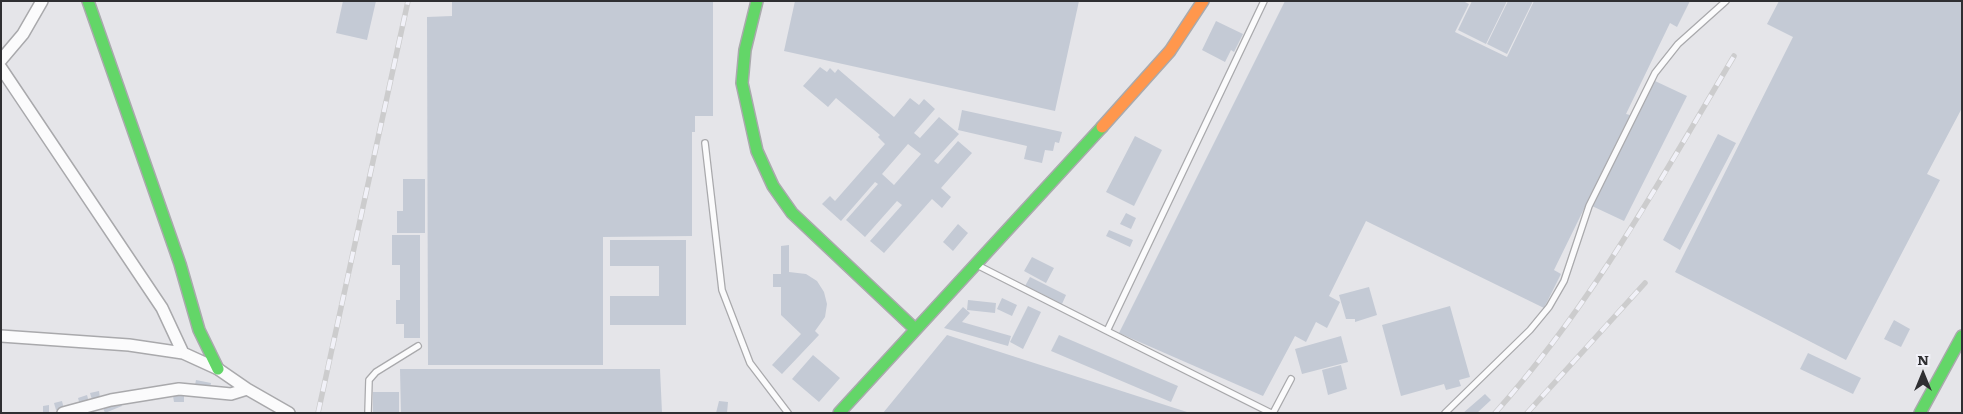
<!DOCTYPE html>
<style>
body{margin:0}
#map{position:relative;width:1963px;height:414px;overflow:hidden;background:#e5e5e9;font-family:Literata,serif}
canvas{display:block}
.frame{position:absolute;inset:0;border:2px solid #2f2f32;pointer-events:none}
.north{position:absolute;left:1898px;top:349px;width:50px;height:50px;-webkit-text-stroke:4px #f1f1f8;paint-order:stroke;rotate:0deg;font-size:14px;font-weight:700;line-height:20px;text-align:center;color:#2f2f32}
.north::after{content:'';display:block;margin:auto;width:18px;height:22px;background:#2f2f32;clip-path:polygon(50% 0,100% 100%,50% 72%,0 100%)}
</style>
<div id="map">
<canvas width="1963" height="414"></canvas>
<div class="frame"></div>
<div class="north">N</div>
</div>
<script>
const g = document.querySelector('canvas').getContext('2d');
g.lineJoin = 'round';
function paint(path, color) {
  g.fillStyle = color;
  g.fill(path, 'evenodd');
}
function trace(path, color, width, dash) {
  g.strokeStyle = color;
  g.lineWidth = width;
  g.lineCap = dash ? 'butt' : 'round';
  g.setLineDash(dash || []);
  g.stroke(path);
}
const building = new Path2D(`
 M343,1H376L367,40L336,33Z
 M713,1V116H695V132H692V236L603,237V365H428L427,17L452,16V2Z
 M795,1H1079L1055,111L784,51Z
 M1285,1H1463L1469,4L1455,32L1507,57L1534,1H1690L1677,27L1670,23L1626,114L1630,115L1554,270L1561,274L1544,308L1366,221L1329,296L1340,302L1327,328L1316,322L1306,342L1295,336L1263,396L1119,333Z
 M1472,1H1507L1486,44L1458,30Z
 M1508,1H1533L1507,54L1487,44Z
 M1779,1H1962V108L1927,174L1940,180L1846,360L1675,272L1793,37L1767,24Z
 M1216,21L1243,34L1234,52L1231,50L1225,62L1202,50Z
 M820,67L827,72L830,68L835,73L838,69L894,117L910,98L919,105L924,99L935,109L914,133L920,138L939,117L959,134L934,161L938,164L958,141L972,153L941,188L951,197L942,208L932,199L884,253L870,241L902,205L897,201L865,237L846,220L878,184L875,182L841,221L822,204L830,196L835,201L885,144L878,137L880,135L836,98L828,107L803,86ZM908,144L921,154L894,185L882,174Z
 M1655,81L1687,96L1624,221L1592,206Z
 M962,110L1062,132L1059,143L1055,142L1053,151L1045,150L1042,163L1024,159L1027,146L958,130Z
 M1718,134L1736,143L1680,250L1663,240Z
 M1135,136L1162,150L1134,206L1106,192Z
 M403,179H425V233H397V211H403Z
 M1126,213L1136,218L1131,229L1120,224Z
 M958,224L968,233L953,251L943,242Z
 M1109,230L1133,240L1130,247L1106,236Z
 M392,235H420V338H404V324H396V300H400V265H392Z
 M610,240H686V325H610V296H659V266H610Z
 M789,245V272L806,274L817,281L824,292L827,304L825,317L815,331L819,335L782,374L772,365L801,334L781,315V287H773V274H781V246Z
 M1032,257L1054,268L1046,283L1024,271Z
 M1030,277L1066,295L1062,304L1025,286Z
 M1369,287L1377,315L1355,322V319H1346L1339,295Z
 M1002,298L1017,305L1012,316L997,309Z
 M968,300L996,303L995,313L967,310Z
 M1028,306L1041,312L1023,349L1010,342Z
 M1450,306L1470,377L1459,380L1461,386L1446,390L1444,384L1401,396L1382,325Z
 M963,307L970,313L962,322L1011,336L1008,346L944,328Z
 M1894,320L1910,329L1901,347L1884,339Z
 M947,335L1187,412V413H883Z
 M1059,335L1178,386L1171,402L1051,351Z
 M1341,336L1348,362L1302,374L1295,349Z
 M1808,353L1861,378L1853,394L1800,369Z
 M813,355L840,378L819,402L792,379Z
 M1341,365L1347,389L1328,395L1322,370Z
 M400,369H660L662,413H401Z
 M196,380L211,383L210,388L195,385Z
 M99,391L100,398L92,400L90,393Z
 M373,392H399V413H373Z
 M1485,394L1491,400L1477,413H1463Z
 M87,395L89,402L80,405L78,398Z
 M173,396H184V402H174Z
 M62,401L64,409L56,410L54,403Z
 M120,401L122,406L105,413L103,408Z
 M719,401L728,402L727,413H716Z
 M49,405V413H43V406Z`);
const lane = new Path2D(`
 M705,143L722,290L750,363L788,413
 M977,265L1107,331L1264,1
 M1107,331L1271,413
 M368,413L369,380L376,372L418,346
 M1273,413L1291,379
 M1445,413L1530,330L1549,307L1564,281L1589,206L1655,73L1678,44L1726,1`);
const street = new Path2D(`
 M1,60L23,34L42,1
 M1,68L162,308L183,353
 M1,336L129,345L183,353L218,369L247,389L289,413
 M63,413L111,400L179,389L231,394L247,389`);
const fast = new Path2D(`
 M88,1L180,264L199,330L218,369
 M757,1L745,50L742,83L757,151L773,186L792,213L915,329
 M839,413L1102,127
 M1920,413L1962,336`);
const slow = new Path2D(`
 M1102,127L1170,51L1203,1`);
const rail = new Path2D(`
 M318,413L408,1
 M1495,413C1591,306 1661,179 1734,56
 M1527,413L1645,283`);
paint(building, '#c4cad5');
trace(lane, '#a9a9ac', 8);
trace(street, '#a9a9ac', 14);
trace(fast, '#a9a9ac', 14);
trace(slow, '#a9a9ac', 14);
trace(lane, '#fbfbfc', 5.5);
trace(street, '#fbfbfc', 11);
trace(fast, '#63d668', 11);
trace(slow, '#ff974d', 11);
trace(rail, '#cccccd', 5.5);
trace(rail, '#f1f1f8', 4, [11]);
</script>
